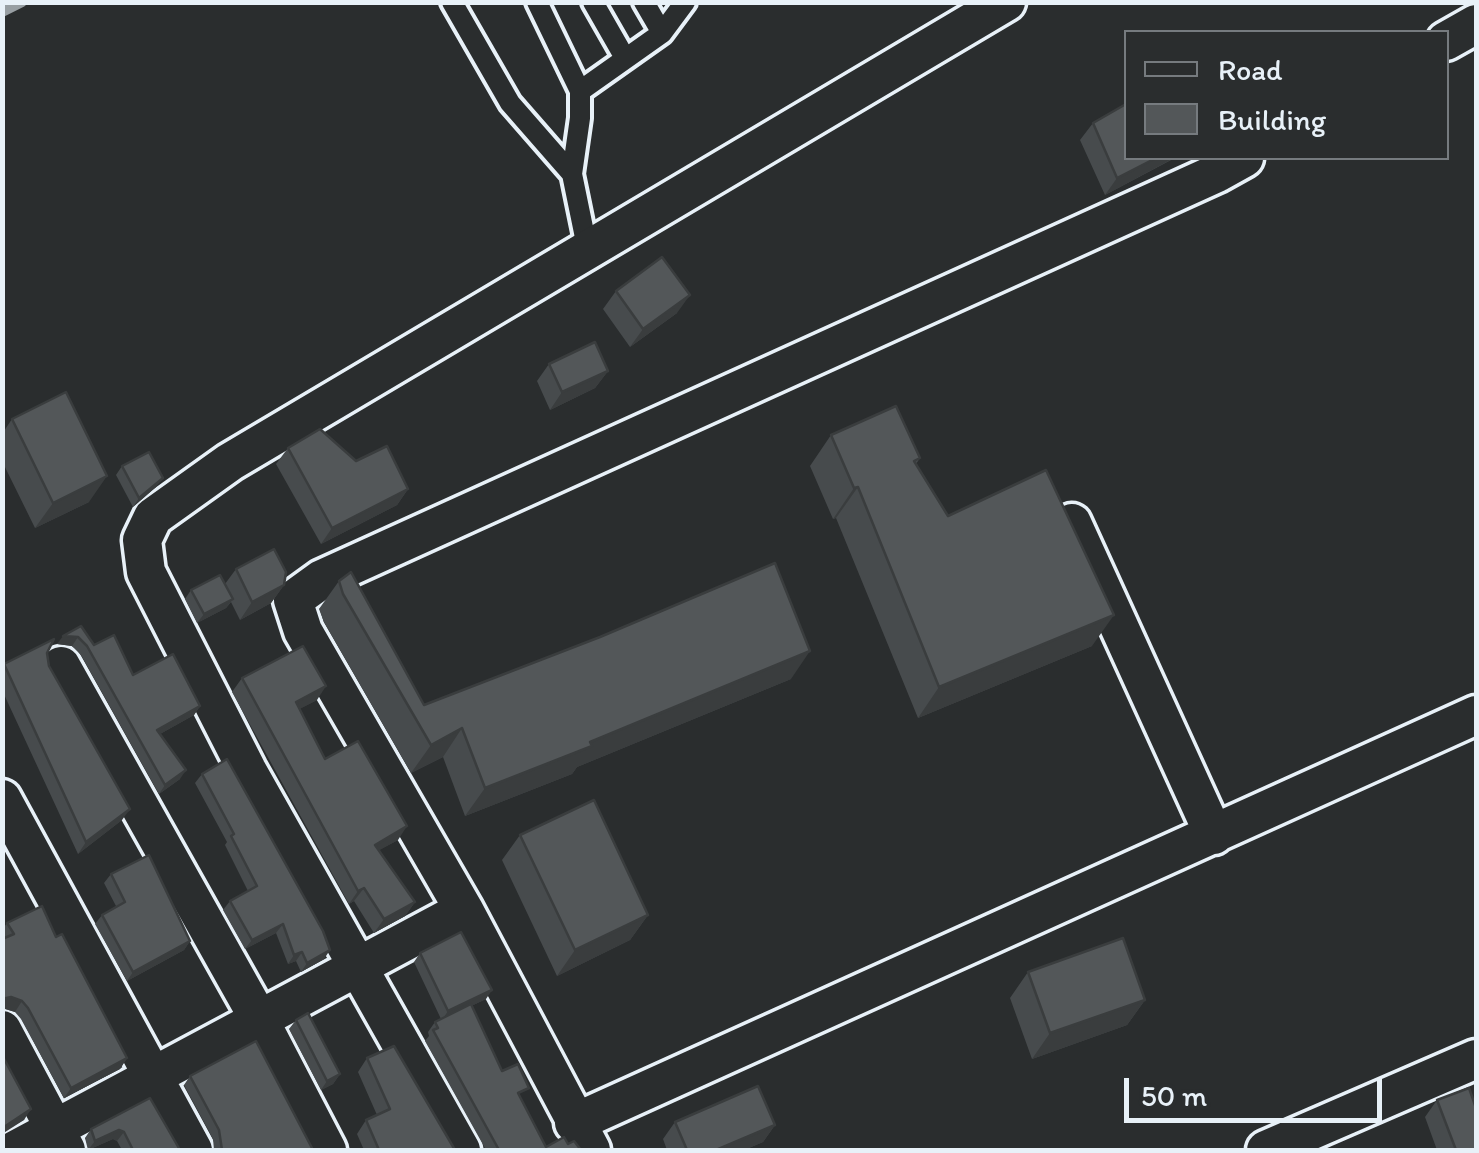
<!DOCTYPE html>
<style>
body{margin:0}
#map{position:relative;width:1479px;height:1153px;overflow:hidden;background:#2a2d2e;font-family:Itim,sans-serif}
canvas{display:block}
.frame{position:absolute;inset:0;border:5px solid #e8f1f8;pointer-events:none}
.legend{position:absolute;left:1124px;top:30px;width:325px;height:130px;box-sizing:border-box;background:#2a2d2e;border:2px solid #767b7f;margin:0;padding:12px 18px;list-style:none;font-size:30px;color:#e8f1f8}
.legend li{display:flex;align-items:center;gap:20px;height:50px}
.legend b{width:50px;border:2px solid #767b7f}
.scale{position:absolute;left:1124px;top:1078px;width:258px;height:45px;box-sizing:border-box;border:5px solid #e8f1f8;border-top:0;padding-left:12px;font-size:30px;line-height:35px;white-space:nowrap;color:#e8f1f8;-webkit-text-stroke:8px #2a2d2e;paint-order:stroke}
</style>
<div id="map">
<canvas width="1479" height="1153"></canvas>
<div class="frame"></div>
<ul class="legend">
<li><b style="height:12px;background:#2a2d2e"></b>Road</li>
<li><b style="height:28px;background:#535759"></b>Building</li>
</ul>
<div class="scale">50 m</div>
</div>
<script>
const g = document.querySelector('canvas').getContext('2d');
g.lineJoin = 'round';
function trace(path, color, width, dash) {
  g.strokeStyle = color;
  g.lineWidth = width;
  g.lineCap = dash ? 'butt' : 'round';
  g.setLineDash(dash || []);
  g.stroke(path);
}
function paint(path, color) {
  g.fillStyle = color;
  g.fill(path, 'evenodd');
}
const stream = new Path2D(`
 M2,12L22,2`);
const service = new Path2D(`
 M452,2L510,103L572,174
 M537,2L580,91V118L572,174L588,252
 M593,2L625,58
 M644,2L662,33
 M580,91L662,33L685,2`);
const minor = new Path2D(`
 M1446,41L1476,24
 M1072,523L1214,835
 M61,666L260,1021L327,1150
 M2,799L193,1150
 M2,1030L66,1150
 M574,1123L1476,715
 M15,1150L464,910
 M461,1150L247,770L146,572L142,540L153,517L230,462L1006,2
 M591,1150L464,910L303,631L293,600L322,579L1217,173L1244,158
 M1266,1150L1476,1059`);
const wall = new Path2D(`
 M1093,123L1173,159L1105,195L1080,140Z
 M616,291L677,313L630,347L603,309Z
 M549,364L608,371L595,388L550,410L537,381Z
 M12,419L89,502L35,528L2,461V434Z
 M831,435L920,458L916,464L948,516L1092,646L918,718L836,518L833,519L810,466Z
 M288,448L356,461L408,489L397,505L321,544L276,464Z
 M122,466L156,487L133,507L116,475Z
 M236,569L284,585L271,603L240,620L231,602L226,608L197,623L185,599L191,590L225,584Z
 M339,581L424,705L791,679L577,767L572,774L465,816L443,757L411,773L324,622L319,609Z
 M81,626L94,645L133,675L200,706L194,715L160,734L180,779L159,794L81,655L72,646L57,644Z
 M47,653L49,666L122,820L78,854L2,690L4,664Z
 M242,678L317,700L299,709L325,759L398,840L379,850L415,902L405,916L374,933L354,901L349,904L232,692Z
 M202,774L324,959L301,972L296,961L288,964L276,933L245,949L223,910L230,901L248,891L225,845L227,842L195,783Z
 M520,835L648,915L630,940L557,976L502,860Z
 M111,874L190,941L184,950L127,981L95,924L102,915L116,906L104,883Z
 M7,923L56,937L127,1058L120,1069L64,1098L21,1019L15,1012L2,1008V930Z
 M420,953L486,999L471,1006L502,1071L521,1099L546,1147L568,1144L581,1150H486L425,1041L429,1036L428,1032L435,1022L441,1019L414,962Z
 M1028,972L1145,1000L1127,1025L1032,1059L1010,998Z
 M296,1020L340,1074L333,1084L321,1090L289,1029Z
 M367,1058L455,1150H364L357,1134L366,1120L377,1115L358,1072Z
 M190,1076L313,1150H214L213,1139L184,1085Z
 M150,1098L180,1150H122L117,1141L113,1139L88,1150L85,1138L91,1129Z
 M1437,1100L1476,1150H1437L1425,1117Z
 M675,1122L775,1125L763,1142L744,1150H667L663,1139Z`);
const shadedWall = new Path2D(`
 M1156,158H1174L1105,195L1117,178Z
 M690,295L677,313L630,347L643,329Z
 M608,371L595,388L550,410L562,392Z
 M107,476L89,502L35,528L53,503Z
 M163,478L156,487L133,507L139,498Z
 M858,487L836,518L833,519L854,488Z
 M408,489L397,505L321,544L332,528Z
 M284,585L271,603L240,620L252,602Z
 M233,599L226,608L197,623L204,614Z
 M1114,615L1092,646L918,718L939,687Z
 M63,636L78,637L72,646L57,644Z
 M810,651L791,679L577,767L572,774L465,816L485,788L590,742Z
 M326,686L317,700L286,716L296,702Z
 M200,706L194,715L151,739L157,730Z
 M462,728L443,757L411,773L431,745Z
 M186,770L180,779L159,794L165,785Z
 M130,809L122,820L78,854L86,842Z
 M407,826L398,840L365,858L375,845Z
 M364,888L354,901L349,904L358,891Z
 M415,902L405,916L374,933L384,919Z
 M648,915L630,940L557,976L575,950Z
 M283,924L276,933L245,949L252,940Z
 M190,941L184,950L127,981L133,972Z
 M330,950L324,959L301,972L307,963Z
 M302,952L296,961L288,964L294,955Z
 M492,990L486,999L442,1020L448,1011Z
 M11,997L22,1001L15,1012L2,1008V999Z
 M1145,1000L1127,1025L1032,1059L1050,1033Z
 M127,1058L120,1069L64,1098L71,1088Z
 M340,1074L333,1084L321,1090L327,1081Z
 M31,1109L24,1120L2,1134L4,1127Z
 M775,1125L763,1142L744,1150H716Z
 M119,1130L124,1132L117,1141L113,1139L88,1150L95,1141Z`);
const building = new Path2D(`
 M1126,104V158H1156L1117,178L1093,123Z
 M662,257L690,295L643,329L616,291Z
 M595,342L608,371L562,392L549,364Z
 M66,392L107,476L53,503L12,419Z
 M896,406L920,458L914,461L948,516L1046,470L1114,615L939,687L858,487L854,488L831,435Z
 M320,429L356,461L387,446L408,489L332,528L288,448Z
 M149,452L163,478L139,498L122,466Z
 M274,549L286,572L284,585L252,602L236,569Z
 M775,563L810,651L590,742L592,746L485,788L462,728L431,745L343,594L339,581L351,572L424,705L600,637Z
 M220,575L233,599L204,614L191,590Z
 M81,626L94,645L114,635L133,675L173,654L200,706L157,730L186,770L165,785L87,646L78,637L63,636Z
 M54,639L47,653L49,666L130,809L86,842L4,664Z
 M303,646L326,686L296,702L325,759L358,741L407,826L375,845L415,902L384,919L364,888L358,891L242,678Z
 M227,759L323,931L330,950L307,963L302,952L294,955L283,924L252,940L230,901L257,886L231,836L234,834L202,774Z
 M594,800L648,915L575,950L520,835Z
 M149,855L190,941L133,972L102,915L125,902L111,874Z
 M42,906L56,937L62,934L127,1058L71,1088L28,1008L22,1001L11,997L2,999V939L14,934L7,923Z
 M461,932L492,990L448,1011L420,953Z
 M1123,938L1145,1000L1050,1033L1028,972Z
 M471,1004L502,1071L518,1064L529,1088L518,1093L546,1147L564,1137L568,1144L574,1141L581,1150H499L433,1030L438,1028L435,1022Z
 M308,1013L340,1074L327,1081L296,1020Z
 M256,1041L313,1150H222L219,1130L190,1076Z
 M394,1046L455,1150H379L366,1120L390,1109L367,1058Z
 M2,1055L31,1109L4,1127L2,1124Z
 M758,1086L775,1125L716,1150H687L675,1122Z
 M1469,1088L1476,1108V1150H1456L1437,1100Z
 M150,1098L180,1150H133L124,1132L119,1130L95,1141L91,1129Z`);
trace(stream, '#989fa3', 10);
trace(service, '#e8f1f8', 28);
trace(minor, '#e8f1f8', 45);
trace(service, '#2a2d2e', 20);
trace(minor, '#2a2d2e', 38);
paint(wall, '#474b4d');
paint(shadedWall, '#3a3d3e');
paint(building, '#535759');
trace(building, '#3a3d3e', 2.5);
</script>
